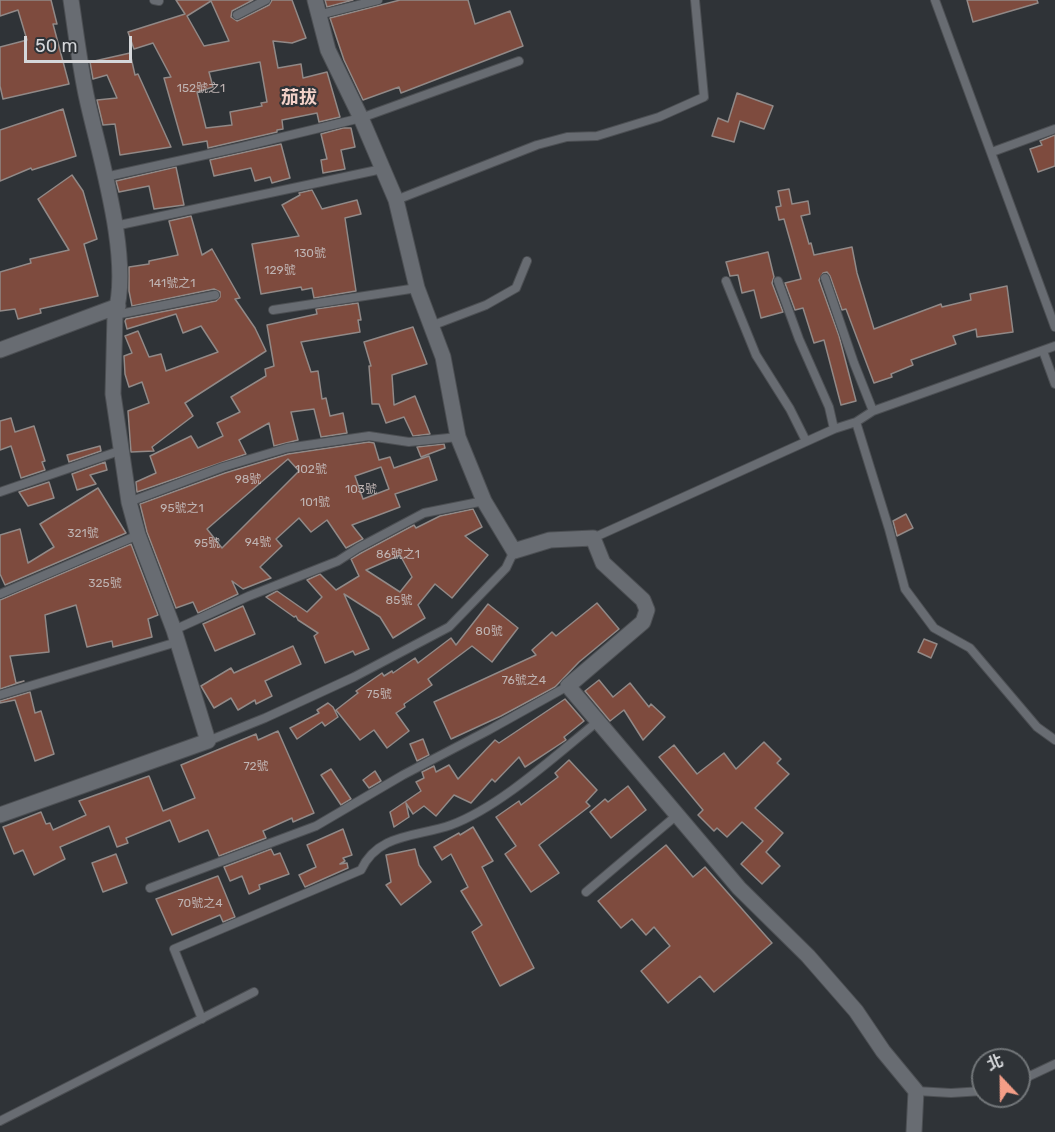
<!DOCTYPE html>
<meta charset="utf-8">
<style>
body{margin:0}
#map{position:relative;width:1055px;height:1132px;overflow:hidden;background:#2f3337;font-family:Rubik,"Noto Sans TC",sans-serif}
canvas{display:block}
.north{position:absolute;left:971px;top:1048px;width:60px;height:60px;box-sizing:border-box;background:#2f3337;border:2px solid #717578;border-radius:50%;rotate:338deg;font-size:16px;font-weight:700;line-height:24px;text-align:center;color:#d5d7da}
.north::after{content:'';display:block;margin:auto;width:21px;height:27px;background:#f49e87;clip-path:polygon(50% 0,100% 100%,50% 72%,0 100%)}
.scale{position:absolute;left:24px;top:36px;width:108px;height:27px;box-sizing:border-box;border:3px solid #d5d7da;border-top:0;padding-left:8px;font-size:18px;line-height:21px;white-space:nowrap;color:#d5d7da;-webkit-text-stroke:4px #2f3337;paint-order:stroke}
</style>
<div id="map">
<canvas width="1055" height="1132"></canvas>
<div class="north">北</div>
<div class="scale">50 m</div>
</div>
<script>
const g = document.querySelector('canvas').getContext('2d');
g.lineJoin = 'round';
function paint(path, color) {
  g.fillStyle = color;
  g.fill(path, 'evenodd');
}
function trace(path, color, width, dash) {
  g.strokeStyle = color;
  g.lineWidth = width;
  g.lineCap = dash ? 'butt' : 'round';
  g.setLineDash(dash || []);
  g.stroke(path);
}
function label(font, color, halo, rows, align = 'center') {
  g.font = font + ' Rubik,"Noto Sans TC",sans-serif';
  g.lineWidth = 4.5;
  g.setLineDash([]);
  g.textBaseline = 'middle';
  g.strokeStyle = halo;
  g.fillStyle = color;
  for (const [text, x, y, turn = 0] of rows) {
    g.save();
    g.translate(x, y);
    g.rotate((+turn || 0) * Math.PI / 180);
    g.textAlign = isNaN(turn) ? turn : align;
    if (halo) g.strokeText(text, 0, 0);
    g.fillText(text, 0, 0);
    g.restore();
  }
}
const building = new Path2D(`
 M0,0H51L57,24H53L69,84L3,99L0,86V47L27,40L18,10L0,16Z
 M176,0H253L232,11L231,17L237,21L269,5L272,0H292L306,38L292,43L273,41L278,68L301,64L303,78L327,72L340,117L319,122L317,113L282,120L283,129L277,130V132L208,148L207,141L183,145L164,78L171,77L153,43L134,49L128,32L185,14ZM211,1L229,41L204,46L187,16ZM260,62L267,102L261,103L262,106L230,112L232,125L206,128L197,92L213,87L209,72Z
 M325,0H353L327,7Z
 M400,0H468L475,24L510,11L523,46L401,93L399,87L363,100L344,60L330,18Z
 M967,0H1037L1038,3L973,22Z
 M130,53L135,75L138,74L171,147L120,155L115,124L103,125L97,100L117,98L107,75L93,79L90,62Z
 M737,93L773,106L764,129L740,121L734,142L712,136L718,118L728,122Z
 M63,109L76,156L32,170L31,168L0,181V130Z
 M343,128H351L355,147L341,150L345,169L323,173L321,160L327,159L321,134Z
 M1055,135V166L1038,172L1030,149L1042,145L1040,141Z
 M281,144L290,178L272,183L270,177L255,181L251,168L214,176L210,160Z
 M176,167L184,205L154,209L149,186L119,192L116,181Z
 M72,175L83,191L97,239L84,244L98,296L40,309L41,313L18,319L15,309L0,311V272L31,263L30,259L69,250L38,199Z
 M789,189L792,204L808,201L810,214L801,216L809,244L811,243L814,255L852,247L857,273L874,329L941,304L942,307L971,300L970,294L1007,286L1013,332L977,337L976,329L953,336L956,344L911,360L913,365L891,374L892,377L874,383L846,309L842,310L830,276L827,272L823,273L819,280L839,336L856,401L841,405L824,340L814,343L803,308L795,310L785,283L801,279L784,219L779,220L776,207L781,206L778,191Z
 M312,190L322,209L357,200L361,214L345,218L356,291L314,298L312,288L302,290L301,287L261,294L252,244L299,236L282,205L300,195L299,193Z
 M191,216L202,255L212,249L240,298L235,299L255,328L266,351L185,403L193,416L152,447L154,451L131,452L128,411L149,403L142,382L129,387L125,374L124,356L132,353L125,336L138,331L149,357L161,354L166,371L218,352L201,326L183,333L176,314L127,329L125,321L126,319L216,301L220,297V292L214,289L132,306L129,291V267L149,264V261L178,255L169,221Z
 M768,252L774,277L772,283L783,312L761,318L754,290L742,293L738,275L730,276L726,262Z
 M358,303L361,320H358L360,332L301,342L311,372L318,371L322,399L326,398L330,416L343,413L347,433L321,437L314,409L291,412L298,440L274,446L269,423L239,440L246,454L137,492L136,482L156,473L150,456L191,436L198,448L223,436L217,423L240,412L231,397L266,376L265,369L274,366L267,325L317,314L316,309Z
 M413,327L427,364L392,375L394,405L415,396L430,434L413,436L404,417L386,423L379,404H372L369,366H371L364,342Z
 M11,418L15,432L34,426L45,461L42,462L45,470L21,478L11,446L0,450V421Z
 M369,442L374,443L379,460L390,457L394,468L429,456L437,480L395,494L400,507L352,525L363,539L346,548L327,520L311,532L299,518L276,539L282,546L260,567L271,578L243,589L232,581L238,594L198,613L193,602L176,608L147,532L140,504L225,473L288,454ZM288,459L299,471L222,548L207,529ZM381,467L389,489L363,499L355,476Z
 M444,444L445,448L421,457L417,447Z
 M100,446L101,451L69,462L67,455Z
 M105,462L107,470L90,475L96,484L77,490L72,474Z
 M49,482L54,498L28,506L19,492Z
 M98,488L126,533L5,585L0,574V535L20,529L28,563L54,547L40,524Z
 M473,509L482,527L465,536L488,555L452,598L435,584L418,605L425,618L393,638L380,617L344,594L369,649L355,655L353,651L325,663L314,636L318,633L298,620L296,616L294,617L266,597L277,591L307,612L322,597L307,580L320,574L336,590L359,576L351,559L361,553L414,525L416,528L440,516ZM400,555L412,577L400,592L366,570Z
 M906,514L913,528L897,536L893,521Z
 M131,544L158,615L148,619L152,637L113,647L112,641L87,647L76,605L45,615L49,652L10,656L16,683L24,681L0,689V600Z
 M597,603L619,629L579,662L555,687L501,716L451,739L434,702L536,655L532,650L552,632L556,636Z
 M488,604L518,628L492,662L472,646L428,679L432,685L404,704L405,707L396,713L409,731L387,748L374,730L360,740L336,710L358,693L356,691L382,673L384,676L392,671L393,673L415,658L418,663L451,638L456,645Z
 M243,606L255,634L215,651L203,624Z
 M924,639L937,644L931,658L918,652Z
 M293,646L301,664L265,681L272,696L256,704L255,700L238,710L231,698L214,708L201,686L231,668L234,673Z
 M599,680L613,697L630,683L649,707L651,704L665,717L643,740L624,710L610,721L585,691Z
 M30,692L35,713L41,711L54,754L35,761L15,700L0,703V701Z
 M565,699L584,721L564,737L566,740L563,742L525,767L519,757L495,782L492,779L471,803L454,795L436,816L424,806L413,814L406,803L409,817L394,827L390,812L421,791L416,782L424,778L422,772L434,766L436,772L449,765L458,779L495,740L499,743Z
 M328,703L333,707L338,717L325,726L322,722L297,739L290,728L319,713L317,710Z
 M278,731L314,813L293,822L292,818L263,831L266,838L219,856L208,830L179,842L170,820L126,838L128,843L117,847L109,826L60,847L65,859L34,875L23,850L14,854L3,827L41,812L46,824L50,823L53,830L86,815L79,801L149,776L163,811L195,798L181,765L256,734L258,740Z
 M423,739L429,755L417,761L410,744Z
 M764,742L781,759L777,763L789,774L755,808L783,833L766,852L780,866L762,884L741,864L763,841L742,822L727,837L717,828L714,831L698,815L703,810L659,757L674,745L697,774L724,753L736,769Z
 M569,760L597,790L586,802L590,806L539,845L559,873L531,892L505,854L516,846L496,817L519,801L521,805L558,777L555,773Z
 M331,769L351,799L341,805L321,775Z
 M375,771L381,781L369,788L363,780Z
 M628,786L646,810L611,838L590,812L605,799L608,802Z
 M473,827L493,861L482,867L534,968L500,986L472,932L482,925L461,891L468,887L451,854L442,860L434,847L459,833L460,835Z
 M343,829L352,855L343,858L345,861L340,864L347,863L348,868L305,887L299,875L316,867L307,845Z
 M666,845L693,877L705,867L772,943L714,992L700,976L668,1003L641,971L670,946L654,927L646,935L632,919L621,928L598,901Z
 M271,849L274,855L280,853L289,874L259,885L260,889L249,894L242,876L230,881L224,867Z
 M415,849L419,865L431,882L401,905L386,885L391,882L386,855Z
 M116,854L127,883L103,892L92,863Z
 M218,876L235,917L223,922L220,915L172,935L156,899Z`);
const service = new Path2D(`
 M154,0L159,1
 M935,0L1055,327
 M237,15L266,0
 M318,15L378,0
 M992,152L1055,129
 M105,177L241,147L361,118L519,61
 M396,200L537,145L567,137L597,136L659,117L704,97L695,0
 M115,226L382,169
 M825,278L854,363L873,411
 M726,281L756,355L790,409L806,441
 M778,281L799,339L829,407L834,429
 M273,310L417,288
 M115,315L215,295
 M431,326L486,305L516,288L527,261
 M1043,351L1055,384
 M856,422L889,529L905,589L934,628L970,648L1037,727L1055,740
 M0,492L122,450
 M129,502L223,467L287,448L369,436L409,442L458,437
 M593,538L834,429L856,422L873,411L1055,346
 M0,594L138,535
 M174,630L249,596L338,561L358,548L424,513L484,501
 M0,695L177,642
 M208,741L265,718L354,677L449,627L506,568L514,551
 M150,888L316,826L403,775L489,730L568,686
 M586,892L677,815
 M202,1019L174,949L361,870C378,833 417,837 451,825C500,807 556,755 597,722
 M1019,1081L1055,1064
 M916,1091L951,1093L983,1091
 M0,1121L254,992`);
const minor = new Path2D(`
 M0,350L118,306
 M0,815L208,741L174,630L138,535L129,502L113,394L115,315C132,259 100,158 87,99C80,67 76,33 71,0`);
const tertiary = new Path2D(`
 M315,0L328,50L361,118L396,200L417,288L443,357L458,437L484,501L514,551L550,540L593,538L603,563L643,600L647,610L643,622L568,686L739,888L808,956L856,1011L883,1051L916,1091L914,1132`);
const numberNames = [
 ["152號之1",201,89],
 ["130號",310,254],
 ["129號",280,271],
 ["141號之1",172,284],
 ["102號",311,470],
 ["98號",248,480],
 ["103號",361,490],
 ["101號",315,503],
 ["95號之1",182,509],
 ["321號",83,534],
 ["94號",258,543],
 ["95號",207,544],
 ["86號之1",398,555],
 ["325號",105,584],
 ["85號",399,601],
 ["80號",489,632],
 ["76號之4",524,681],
 ["75號",379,695],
 ["72號",256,767],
 ["70號之4",200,904]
];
const quarterNames = [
 ["茄拔",299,98]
];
paint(building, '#7e4b3e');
trace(building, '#918987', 1.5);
trace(service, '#4c4f53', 10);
trace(minor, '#4c4f53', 17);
trace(tertiary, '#4c4f53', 17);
trace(service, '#686c72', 8);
trace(minor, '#686c72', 15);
trace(tertiary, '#686c72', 15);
label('12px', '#bfb4b3', null, numberNames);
label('bold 18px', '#f3d2c9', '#2f3337', quarterNames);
</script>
